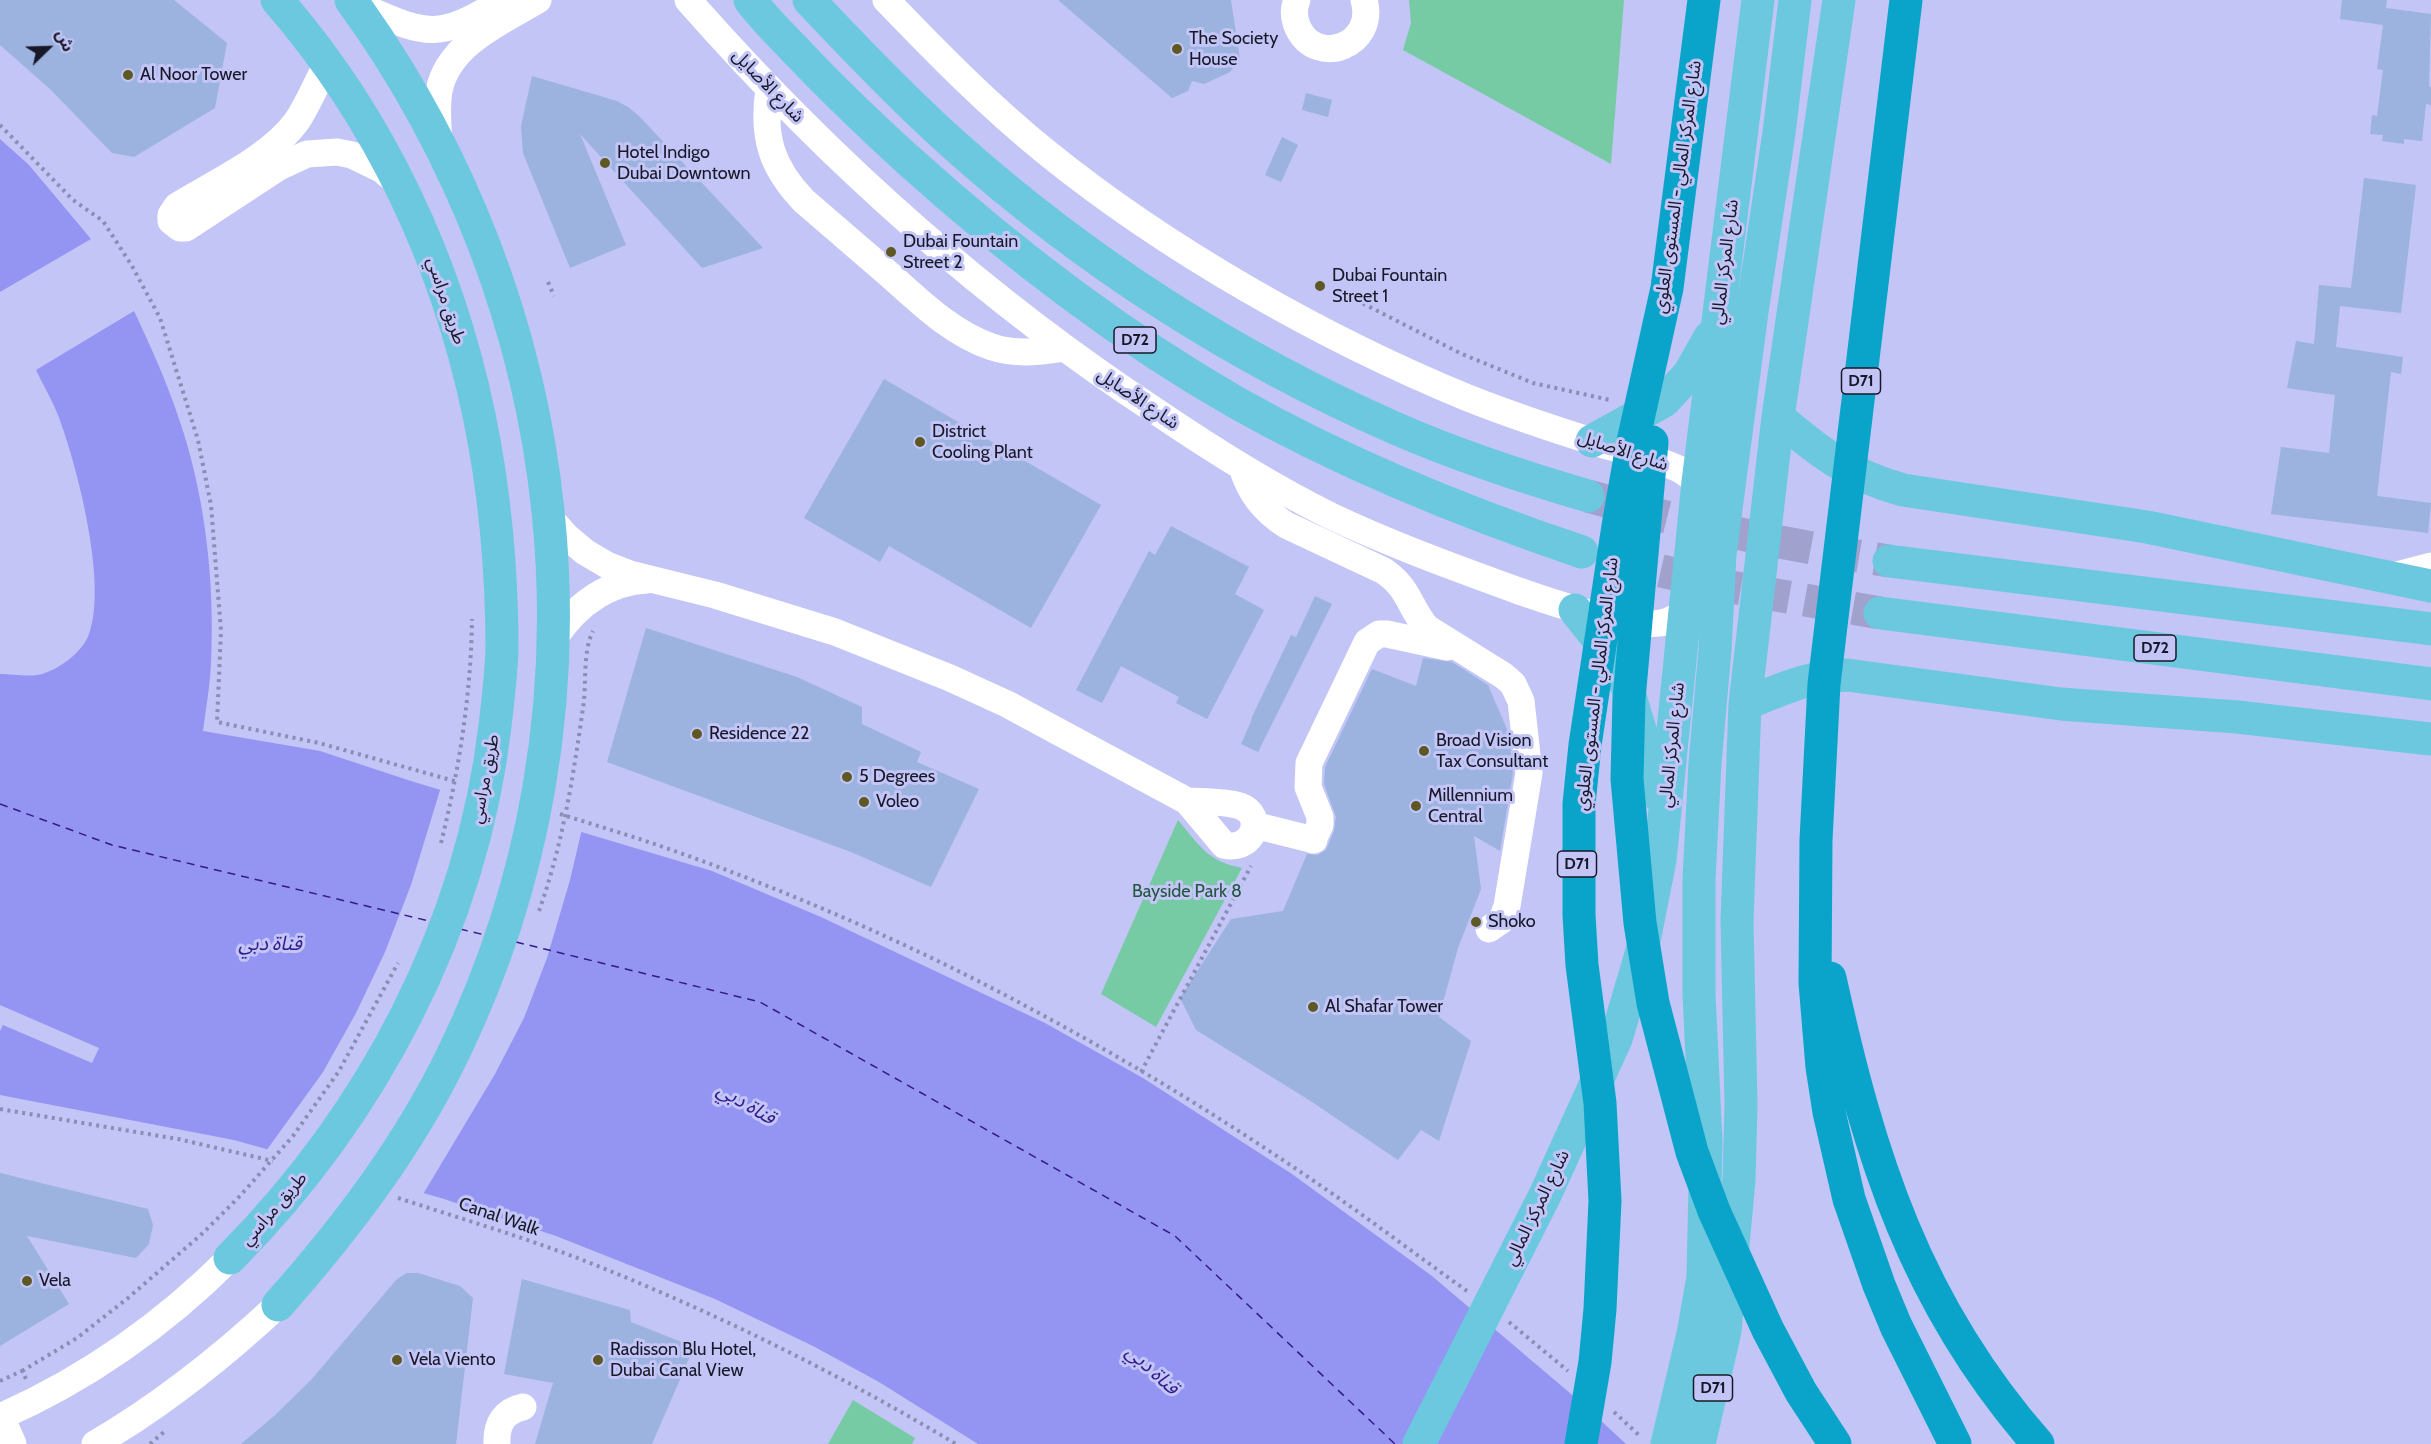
<!DOCTYPE html>
<meta charset="utf-8">
<style>
body{margin:0}
#map{position:relative;width:2431px;height:1444px;overflow:hidden;background:#c2c5f6;font-family:Cabin,"Noto Sans Arabic",sans-serif}
canvas{display:block}
.north{position:absolute;left:18px;top:18px;width:60px;height:60px;-webkit-text-stroke:4px #c2c5f6;paint-order:stroke;rotate:67deg;font-size:16px;font-weight:700;line-height:24px;text-align:center;color:#181829}
.north::after{content:'';display:block;margin:auto;width:21px;height:27px;background:#181829;clip-path:polygon(50% 0,100% 100%,50% 72%,0 100%)}
</style>
<div id="map">
<canvas width="2431" height="1444"></canvas>
<div class="north">ش</div>
</div>
<script>
const g = document.querySelector('canvas').getContext('2d');
g.lineJoin = 'round';
function paint(path, color) {
  g.fillStyle = color;
  g.fill(path, 'evenodd');
}
function trace(path, color, width, dash) {
  g.strokeStyle = color;
  g.lineWidth = width;
  g.lineCap = dash ? 'butt' : 'round';
  g.setLineDash(dash || []);
  g.stroke(path);
}
function label(font, color, halo, rows, align = 'center') {
  g.font = font + ' Cabin,"Noto Sans Arabic",sans-serif';
  g.lineWidth = 6;
  g.setLineDash([]);
  g.textBaseline = 'middle';
  g.strokeStyle = halo;
  g.fillStyle = color;
  for (const [text, x, y, turn = 0] of rows) {
    g.save();
    g.translate(x, y);
    g.rotate((+turn || 0) * Math.PI / 180);
    g.textAlign = isNaN(turn) ? turn : align;
    if (halo) g.strokeText(text, 0, 0);
    g.fillText(text, 0, 0);
    g.restore();
  }
}
const green = new Path2D(`
 M1409,0H1624L1611,164L1403,50L1411,23Z
 M1178,820C1200,846 1207,861 1242,868L1156,1027L1101,994Z
 M853,1400L915,1438L912,1444H828Z`);
const water = new Path2D(`
 M0,139L29,165L91,239L0,292Z
 M134,311C150,345 166,380 178,416C205,493 215,581 211,663C210,686 206,708 203,731L320,751L414,782L712,871L821,917L1045,1023L1143,1078L1292,1174L1432,1276L1584,1405L1626,1444H978L879,1382L813,1346L715,1299L556,1236L441,1198L234,1140L0,1095V674C13,674 33,678 45,673C62,667 83,651 89,634C108,584 77,465 58,415C52,400 43,385 36,370Z`);
const pier = new Path2D(`
 M441,787L582,829L570,880L547,958L524,1018L495,1074L422,1196L266,1151L323,1072L356,1013L385,952L411,885Z
 M0,1005L99,1048L92,1063L3,1025L0,1031Z`);
const ferry = new Path2D(`
 M0,804L112,845L429,921
 M460,929L485,935
 M516,942L760,1002L1175,1236L1395,1444`);
const building = new Path2D(`
 M0,0H174L227,43L215,108L134,157L112,153L50,89L0,45Z
 M1058,0H1231L1240,59L1230,72L1204,84L1192,81L1188,91L1172,98Z
 M2342,0H2387L2386,8L2431,14L2429,86L2431,87V105L2426,104L2422,141L2404,139V144L2382,141L2383,135L2370,134L2372,115L2377,116L2383,70L2377,69L2383,25L2340,19Z
 M532,76L617,101L628,107L639,116L763,248L702,268L580,134L626,245L570,268L523,153L521,126Z
 M1306,93L1332,100L1328,117L1302,110Z
 M1282,137L1298,145L1281,182L1265,175Z
 M2364,178L2416,185L2401,313L2340,306L2336,347L2403,357L2401,374L2391,372L2377,496L2431,503L2428,533L2271,514L2281,447L2329,453L2335,395L2287,388L2296,341L2314,344L2319,285L2351,288Z
 M884,379L1101,505L1031,628L889,546L880,562L804,518Z
 M1171,526L1249,567L1235,594L1264,610L1207,719L1176,703L1179,697L1121,666L1102,703L1076,690L1149,551L1155,555Z
 M1315,596L1332,604L1258,752L1241,744L1252,719H1251L1291,635L1296,637Z
 M646,628L797,677L862,707V724L921,752L917,762L979,789L931,887L851,852L607,762Z
 M1423,658L1452,662L1488,685L1509,734L1513,773L1500,851L1474,836L1481,889L1458,948L1439,1017L1471,1041L1439,1141L1421,1130L1398,1160L1309,1100L1196,1030L1180,998L1231,919L1283,911L1307,854L1318,855L1326,850L1334,831L1336,817L1324,784L1325,767L1372,669L1416,686Z
 M0,1173L148,1209L153,1225L149,1244L136,1258L27,1236L69,1304L0,1346Z
 M407,1273H418L460,1286L473,1298L456,1444H241L274,1416L311,1380L397,1279Z
 M522,1279L630,1310L631,1322L694,1347L652,1444H535L553,1383L504,1374Z`);
const majorTunnel = new Path2D(`
 M1588,496C1687,525 1787,545 1889,561
 M1613,560L1731,587L1880,613`);
const path = new Path2D(`
 M0,125L73,200L103,221L132,266L160,318L198,440L211,505L221,631L217,722L319,743L458,782
 M548,282L554,296
 M1356,300L1462,354L1533,383L1610,400
 M560,814C601,827 642,839 683,854C808,899 930,953 1046,1017C1137,1066 1226,1121 1311,1179C1364,1215 1415,1254 1467,1291
 M441,843C459,770 471,695 472,619
 M539,911C563,843 573,778 583,708C587,684 582,653 593,631
 M1141,1072L1251,866
 M0,1109L178,1139L273,1161
 M398,1198C459,1218 520,1236 580,1259C710,1310 836,1372 956,1444
 M1509,1322L1568,1371
 M22,1371L77,1338L128,1298L203,1233L240,1196L293,1136L339,1071L398,963
 M0,1381L22,1371L26,1379
 M1614,1412L1641,1437
 M150,1444L165,1431`);
const minor = new Path2D(`
 M688,0C826,157 982,297 1157,412C1213,450 1270,486 1331,516C1392,545 1456,568 1519,591C1551,602 1638,633 1668,621C1680,617 1688,608 1696,598
 M886,0C937,53 989,106 1046,152C1167,250 1324,339 1468,398C1511,415 1556,430 1601,444C1628,452 1656,458 1681,470L1698,482L1705,497
 M1297,0C1293,9 1294,19 1298,28C1317,68 1377,45 1364,0
 M353,3C424,33 433,44 502,1
 M327,64C317,82 309,103 297,121C270,158 216,182 177,206L171,215V221L180,228H186L279,167L307,154L337,152L352,155L381,169L399,184
 M769,89C762,136 771,167 804,201C833,226 862,251 891,276C921,303 953,334 992,347C1016,355 1040,352 1064,348
 M439,143C438,126 436,108 439,91C448,44 501,22 538,0
 M1242,467C1250,493 1263,510 1286,525L1384,571C1411,590 1408,606 1427,628L1504,676L1513,684L1521,701L1529,773L1507,906L1502,920L1489,929
 M549,517L566,536L585,552L607,565L630,574L715,595L835,632L950,678L1007,704L1187,801L1224,845C1254,852 1266,815 1240,806C1225,801 1203,802 1187,801
 M2389,577L2431,566
 M555,637C577,605 607,582 647,580
 M1254,825L1314,840
 M1313,840L1320,825V817L1308,787L1309,763L1367,642L1379,634H1387L1447,647
 M0,1417C88,1378 162,1326 230,1258
 M1,1417L13,1444
 M95,1444C162,1405 221,1358 278,1305
 M497,1444C496,1424 504,1411 523,1407`);
const major = new Path2D(`
 M750,0C765,20 784,38 801,56C835,92 871,126 907,159C1009,251 1118,335 1237,403C1347,465 1463,512 1582,552
 M809,0C855,49 902,98 952,143C1084,261 1235,358 1397,429C1459,456 1523,477 1588,496
 M1778,417C1820,453 1849,475 1903,490L2147,527L2431,586
 M1592,441L1664,401L1689,374L1710,337
 M1889,561L2431,629
 M1575,610L1602,644L1627,686L1660,797
 M1880,613L2431,684
 M1745,704C1782,689 1806,677 1847,675L2061,704L2237,717L2431,739
 M230,1258C372,1115 471,928 495,726C498,701 501,675 502,650C502,571 495,492 479,415C447,262 380,118 277,0
 M278,1305C346,1228 408,1147 453,1054C620,711 574,307 351,0
 M1419,1444L1545,1195L1616,1039L1642,951L1660,860L1698,482L1758,0
 M1667,1444L1693,1334L1703,1277L1706,1142L1699,994V879L1705,763L1715,650L1720,554L1752,312L1779,133L1795,0
 M1699,1444L1725,1331L1739,1180L1741,1105L1737,920L1745,704L1778,417L1839,0`);
const highway = new Path2D(`
 M1906,0L1824,684L1816,840L1815,983L1822,1067L1829,1112L1849,1199L1879,1285L1896,1326L1955,1444
 M1652,442L1629,699L1627,779L1640,923L1653,1003L1692,1152L1714,1211L1768,1330L1801,1392L1835,1444
 M1830,978C1869,1156 1915,1304 2038,1444
 M1581,1444L1595,1362L1600,1309L1605,1201L1600,1103L1582,965L1579,915V804L1585,745L1618,526L1632,446L1667,288L1704,0`);
const markers = [
 [1177,49,6,"#5e5824"],
 [128,75,6,"#5e5824"],
 [605,163,6,"#5e5824"],
 [891,252,6,"#5e5824"],
 [1320,286,6,"#5e5824"],
 [920,442,6,"#5e5824"],
 [697,734,6,"#5e5824"],
 [1424,751,6,"#5e5824"],
 [847,777,6,"#5e5824"],
 [864,802,6,"#5e5824"],
 [1416,806,6,"#5e5824"],
 [1476,922,6,"#5e5824"],
 [1313,1007,6,"#5e5824"],
 [27,1281,6,"#5e5824"],
 [397,1360,6,"#5e5824"],
 [598,1360,6,"#5e5824"]
];
const shields = [
 [1135,340,42],
 [1861,381,39],
 [2155,648,42],
 [1577,864,39],
 [1713,1388,39]
];
const shieldNames = [
 ["D72",1135,340],
 ["D71",1861,381],
 ["D72",2155,648],
 ["D71",1577,864],
 ["D71",1713,1388]
];
const poiNames = [
 ["The Society",1189,39],
 ["House",1189,60],
 ["Al Noor Tower",140,75],
 ["Hotel Indigo",617,153],
 ["Dubai Downtown",617,174],
 ["Dubai Fountain",903,242],
 ["Street 2",903,263],
 ["Dubai Fountain",1332,276],
 ["Street 1",1332,297],
 ["District",932,432],
 ["Cooling Plant",932,453],
 ["Residence 22",709,734],
 ["Broad Vision",1436,741],
 ["Tax Consultant",1436,762],
 ["5 Degrees",859,777],
 ["Millennium",1428,796],
 ["Central",1428,817],
 ["Voleo",876,802],
 ["Shoko",1488,922],
 ["Al Shafar Tower",1325,1007],
 ["Vela",39,1281],
 ["Radisson Blu Hotel,",610,1350],
 ["Dubai Canal View",610,1371],
 ["Vela Viento",409,1360]
];
const streetNames = [
 ["شارع الأصايل",768,86,46],
 ["شارع المركز المالي - المستوى العلوي",1678,187,-82],
 ["شارع المركز المالي",1725,262,-83],
 ["طريق مراسي",446,301,72],
 ["شارع الأصايل",1138,399,34],
 ["شارع الأصايل",1623,451,18],
 ["شارع المركز المالي - المستوى العلوي",1597,684,-83],
 ["شارع المركز المالي",1672,745,-84],
 ["طريق مراسي",485,779,-79],
 ["شارع المركز المالي",1537,1208,-64],
 ["طريق مراسي",274,1209,-49],
 ["Canal Walk",499,1217,19]
];
const parkNames = [
 ["Bayside Park 8",1187,892]
];
const waterNames = [
 ["قناة دبي",270,944],
 ["قناة دبي",746,1104,30],
 ["قناة دبي",1152,1370,42]
];
paint(green, '#77cba4');
paint(water, '#9494f3');
paint(pier, '#c2c5f6');
trace(ferry, '#331c8a', 1.5, [8, 6]);
paint(building, '#9bb3de');
trace(majorTunnel, '#a0a2cd', 33, [33, 16]);
trace(path, '#8b8db3', 4, [3, 4.5]);
trace(minor, '#fff', 27);
trace(major, '#6cc8df', 33);
trace(highway, '#0aa4ca', 33);
for (const [x, y, r, color] of markers) {
  const dot = new Path2D();
  dot.arc(x, y, r, 0, 2 * Math.PI);
  g.fillStyle = color;
  g.fill(dot);
  trace(dot, '#c2c5f6', 2);
}
for (const [x, y, w] of shields) {
  const box = new Path2D();
  box.roundRect(x - w / 2, y - 13, w, 26, 4.5);
  g.fillStyle = '#c2c5f6';
  g.fill(box);
  trace(box, '#181829', 1.5);
}
label('bold 16px', '#181829', null, shieldNames);
label('18px', '#181829', '#c2c5f6', poiNames, 'left');
label('18px', '#181829', '#c2c5f6', streetNames);
label('18px', '#245740', '#c2c5f6', parkNames);
label('italic 20px', '#331c8a', '#c2c5f6', waterNames);
</script>
